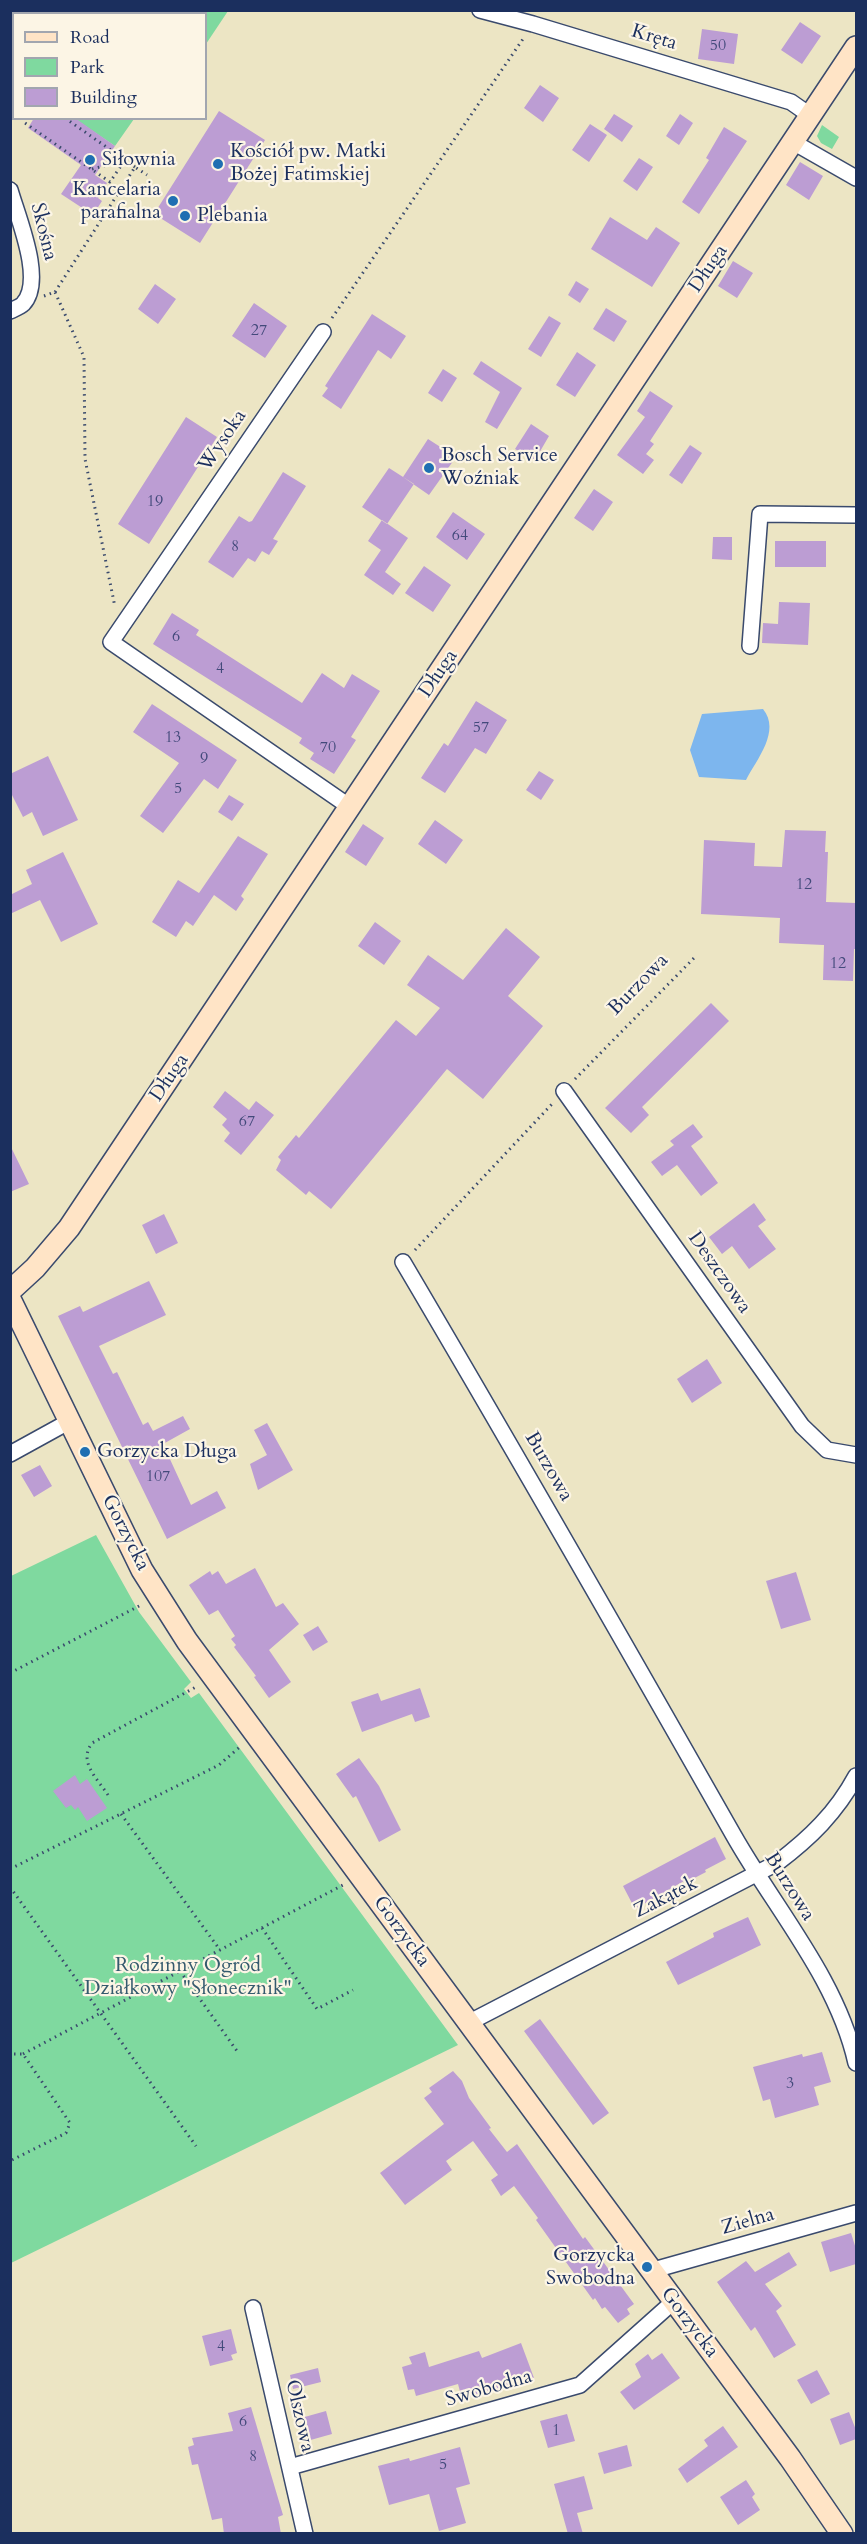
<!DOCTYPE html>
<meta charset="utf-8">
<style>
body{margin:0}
#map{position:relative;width:867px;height:2544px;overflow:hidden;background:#ece5c4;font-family:Cardo,serif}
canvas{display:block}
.frame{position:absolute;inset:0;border:12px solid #1b2f5e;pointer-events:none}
.legend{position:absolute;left:12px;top:12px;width:195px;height:108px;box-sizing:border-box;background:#fcf5e5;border:2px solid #a2a6af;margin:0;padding:8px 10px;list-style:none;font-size:18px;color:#1b2f5e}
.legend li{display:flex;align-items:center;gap:12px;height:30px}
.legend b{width:30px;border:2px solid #a2a6af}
</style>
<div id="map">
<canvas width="867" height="2544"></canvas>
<div class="frame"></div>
<ul class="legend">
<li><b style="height:8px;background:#ffe4c6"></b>Road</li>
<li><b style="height:16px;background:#7fd99f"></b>Park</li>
<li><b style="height:16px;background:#bc9dd3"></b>Building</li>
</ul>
</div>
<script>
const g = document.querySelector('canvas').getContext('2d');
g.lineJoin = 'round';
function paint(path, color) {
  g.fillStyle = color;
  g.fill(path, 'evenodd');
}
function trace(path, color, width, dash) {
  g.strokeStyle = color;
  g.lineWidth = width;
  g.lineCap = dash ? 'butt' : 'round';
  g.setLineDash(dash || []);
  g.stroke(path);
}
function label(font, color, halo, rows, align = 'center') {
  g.font = font + ' Cardo,serif';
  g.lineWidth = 4.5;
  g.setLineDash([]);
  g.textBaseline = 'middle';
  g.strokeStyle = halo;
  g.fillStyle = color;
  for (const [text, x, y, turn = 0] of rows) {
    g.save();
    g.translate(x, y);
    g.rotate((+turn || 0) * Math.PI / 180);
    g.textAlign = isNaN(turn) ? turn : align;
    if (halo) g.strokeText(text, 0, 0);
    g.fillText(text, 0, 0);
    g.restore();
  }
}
const green = new Path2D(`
 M99,11L228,10V11L206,44V14L98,13Z
 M75,119H134L115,146Z
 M822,125L839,137L832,149L821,143L817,136Z
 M96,1535L139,1612L191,1682L184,1689L191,1698L199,1693L458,2045L11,2263V1576Z`);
const water = new Path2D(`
 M763,709C781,731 757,759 746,780L699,777L690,750L702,714Z`);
const building = new Path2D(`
 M800,22L821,36L802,64L781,50Z
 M702,29L738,34L734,64L698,59Z
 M540,85L559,98L543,122L524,108Z
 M219,111L265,140L200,243L154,214Z
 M614,114L633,126L622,142L604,129Z
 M680,114L693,123L679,145L666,136Z
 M34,118H75L115,146L95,175L107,183L98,198L102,201L93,215L61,194L81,165L28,128Z
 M590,124L607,135L589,162L572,150Z
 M724,127L747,141L699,214L682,202L709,160L706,158Z
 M639,158L653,167L637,191L623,181Z
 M800,162L823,176L809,200L786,185Z
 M610,217L647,240L656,227L680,243L652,287L591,249Z
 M733,261L753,273L737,298L718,286Z
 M576,281L589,289L580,303L568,295Z
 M155,284L176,299L158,324L138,309Z
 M254,303L287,326L265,358L232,336Z
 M606,308L627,321L614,342L593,329Z
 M372,314L406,336L391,359L378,350L341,409L322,396L328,388L325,386Z
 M549,316L561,323L541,357L528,349Z
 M577,352L596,365L575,397L556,385Z
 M481,361L522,388L497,429L485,422L500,392L473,374Z
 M443,369L457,378L442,402L428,393Z
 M650,391L673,406L650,441L654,444L646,454L654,460L643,474L617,455L645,417L637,411Z
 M186,417L217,437L149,544L118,524Z
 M531,424L549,436L535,460L515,449Z
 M428,439L456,457L429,495L403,477Z
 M690,445L702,453L682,484L669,475Z
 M389,468L414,484L387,524L362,507Z
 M283,472L306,486L273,539L278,541L269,555L262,551L255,562L248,558L233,578L208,562L239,516L249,522L252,521Z
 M594,489L613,502L593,531L574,518Z
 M453,512L485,534L467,560L436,537Z
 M382,520L408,538L385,572L401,584L393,595L364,575L381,550L368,541Z
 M713,537H732V560L712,559Z
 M775,541H826V567H775Z
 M424,566L451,585L433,612L405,593Z
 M779,602L810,603L808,645L762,643L763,623L778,624Z
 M172,613L199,630L196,635L302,703L322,673L344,688L352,674L380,691L351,737L356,740L334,774L310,759L314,753L299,743L302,738L153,644Z
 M476,701L507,720L486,754L475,748L445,793L421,778L444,743L448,746Z
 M152,704L237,760L218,789L204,779L163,833L140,816L179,763L133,732Z
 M48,756L78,820L43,836L32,812L23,817L10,791V774Z
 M539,771L554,780L541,800L526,790Z
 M229,795L244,804L232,821L218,812Z
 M435,820L463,840L446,864L418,844Z
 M363,824L384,838L366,866L345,852Z
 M785,830L826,831L825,852H828L826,902L856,903V949H854L853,981L823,980L824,945L779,943L780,918L701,914L704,840L755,843L754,866L782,867Z
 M238,836L268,854L241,896L244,899L236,911L214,895L193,926L186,921L176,937L152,922L178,880L199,893Z
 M63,852L98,924L61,942L40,900L10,914V895L32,884L26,870Z
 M375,922L401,941L384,965L358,946Z
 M506,928L540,957L508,996L543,1026L483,1099L447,1069L331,1209L309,1191L306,1195L276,1170L281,1160L278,1157L296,1135L299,1138L396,1020L416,1036L440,1008L407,985L428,955L463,980Z
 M711,1003L729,1021L642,1107L649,1115L631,1133L605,1108Z
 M225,1091L249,1110L256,1101L274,1115L241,1155L224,1141L230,1133L222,1125L227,1119L213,1107Z
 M693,1124L703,1137L691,1146L718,1183L701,1196L677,1165L662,1176L651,1162L674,1145L670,1141Z
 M10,1145L29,1184L10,1192Z
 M754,1203L766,1220L758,1226L776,1249L749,1269L732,1246L722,1254L709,1237Z
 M164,1214L178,1243L156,1254L142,1225Z
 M149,1281L166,1315L99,1346L113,1374L117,1372L143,1425L148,1422L153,1431L183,1416L190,1429L163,1444L191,1505L217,1491L226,1508L167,1539L58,1316L80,1306L83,1312Z
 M707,1359L722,1383L692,1403L677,1379Z
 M267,1423L293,1470L258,1490L250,1464L267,1455L254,1430Z
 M40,1465L52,1486L34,1497L21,1475Z
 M255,1568L276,1607L283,1603L299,1624L269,1650L291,1682L269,1698L254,1677L256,1676L234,1647L236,1645L231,1639L235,1636L218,1610L209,1615L189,1585L210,1571L212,1575L218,1571L226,1584Z
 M796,1572L811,1620L781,1629L766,1581Z
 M318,1626L328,1642L313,1651L303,1635Z
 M420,1688L430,1717L415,1722L412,1714L362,1732L351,1702L378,1693L381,1701Z
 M359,1758L379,1786L401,1830L379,1842L356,1796L353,1798L336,1774Z
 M75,1775L80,1784L87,1779L107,1808L87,1821L78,1807L75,1810L71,1805L66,1808L53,1791Z
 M715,1837L726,1859L705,1870L706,1872L685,1883L684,1881L635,1909L623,1886Z
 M748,1917L761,1945L678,1985L666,1962L714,1937L713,1933Z
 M540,2019L609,2113L593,2125L524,2031Z
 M822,2052L831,2082L814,2087L819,2105L775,2118L770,2099L763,2101L753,2067L802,2054L803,2057Z
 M453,2071L462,2081L469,2098L491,2128L489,2129L507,2152L517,2144L583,2239L585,2237L634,2304L627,2309L630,2314L618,2323L605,2307L602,2309L595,2298L593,2300L536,2220L538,2218L514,2186L501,2196L491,2180L498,2175L473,2141L446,2161L452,2170L405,2205L380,2173L444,2124L424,2098L432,2092L429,2088Z
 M851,2233L856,2249V2264L830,2272L821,2242Z
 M789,2252L797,2265L765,2284L782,2306L776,2311L796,2345L774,2358L755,2327L751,2331L717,2282L746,2261L755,2272Z
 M231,2329L237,2353L231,2355L233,2360L210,2366L202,2336Z
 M521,2343L534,2378L510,2387L509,2385L462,2399L458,2384L416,2396L414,2389L408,2390L402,2367L412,2364L409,2357L425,2352L429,2367L479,2351L482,2358Z
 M662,2353L680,2378L634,2410L620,2392L641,2377L635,2364L648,2354L652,2360Z
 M318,2368L321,2382L293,2389L290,2375Z
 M817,2370L830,2394L811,2404L797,2380Z
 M251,2407L283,2515L278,2517L281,2534H224L222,2518L212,2520L198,2464L192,2465L188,2447L194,2445L192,2438L233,2431L228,2413Z
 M326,2411L332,2434L307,2441L301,2418Z
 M849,2412L856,2430V2439L840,2445L830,2419Z
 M567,2414L575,2441L548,2448L540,2421Z
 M723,2426L738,2447L687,2483L678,2469L708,2446L704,2440Z
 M627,2445L632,2466L604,2474L598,2453Z
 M460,2447L470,2484L456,2488L466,2523L439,2531L429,2494L389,2505L378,2466L409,2458L410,2461Z
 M584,2476L593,2509L577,2513L583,2534H568L554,2484Z
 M746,2480L755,2494L752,2497L760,2510L738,2525L720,2497Z`);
const path = new Path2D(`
 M28,118L25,123L110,182L125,160
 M65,118L135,167
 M92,169L123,161
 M55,292L135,167L147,175
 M44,296L55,292L84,357L85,459L115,607
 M332,318L523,39
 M575,1079L696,956
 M415,1250L552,1104
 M10,1673L141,1605
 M108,1795C97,1778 78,1762 92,1743L196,1687
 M121,1814L220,1950
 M10,1869L219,1765L241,1746
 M10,1887L196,2146
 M262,1928L317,2009L353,1990
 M180,1971L237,2051
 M10,2050L13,2054H23L70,2123L66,2133L10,2161
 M23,2054L343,1885`);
const street = new Path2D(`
 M480,10L533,24L791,102L811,116
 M793,142L856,178
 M10,190C18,218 45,281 23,304C20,307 14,309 10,311
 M323,332L111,642L350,807
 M750,646L760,514L856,515
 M564,1091L802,1426L827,1450L856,1455
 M403,1262C515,1452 625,1644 734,1836C776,1910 837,1979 856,2063
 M10,1454L70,1421
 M468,2023L777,1863C810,1838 836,1813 856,1776
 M650,2271L856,2213
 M253,2308L305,2534
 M290,2467L580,2385L673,2302`);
const secondary = new Path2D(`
 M10,1291L35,1268L69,1228L856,47
 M10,1299L142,1570L187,1641L790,2458L842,2534`);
const markers = [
 [90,160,6,"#1f6fb2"],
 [218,164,6,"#1f6fb2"],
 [173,201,6,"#1f6fb2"],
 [185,216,6,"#1f6fb2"],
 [429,468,6,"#1f6fb2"],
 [85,1452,6,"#1f6fb2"],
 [647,2267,6,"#1f6fb2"]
];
const numberNames = [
 ["50",718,46],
 ["27",259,331],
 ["19",155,502],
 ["64",460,536],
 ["8",235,547],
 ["6",176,637],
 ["4",220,669],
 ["57",481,728],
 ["13",173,738],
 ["70",328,748],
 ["9",204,759],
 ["5",178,789],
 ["12",804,885],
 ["12",838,964],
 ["67",247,1122],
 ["107",158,1477],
 ["3",790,2084],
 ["4",221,2347],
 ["6",243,2422],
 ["1",556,2431],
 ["8",253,2457],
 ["5",443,2465]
];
const streetNames = [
 ["Kręta",654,38,17],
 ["Skośna",43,232,76],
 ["Długa",709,269,-56],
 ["Wysoka",223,441,-56],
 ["Długa",439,674,-56],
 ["Burzowa",639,985,-46],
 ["Długa",170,1078,-56],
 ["Deszczowa",719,1273,55],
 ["Burzowa",548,1467,60],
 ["Gorzycka",125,1533,63],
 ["Burzowa",789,1887,58],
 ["Zakątek",666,1898,-27],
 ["Gorzycka",401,1932,54],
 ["Zielna",748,2222,-16],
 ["Gorzycka",689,2323,53],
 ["Swobodna",489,2389,-16],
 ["Olszowa",299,2416,77]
];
const poiNames = [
 ["Kościół pw. Matki",230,152],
 ["Bożej Fatimskiej",230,175],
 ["Siłownia",102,160],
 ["Kancelaria",161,190,"right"],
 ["parafialna",161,213,"right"],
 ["Plebania",197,216],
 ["Bosch Service",441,456],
 ["Woźniak",441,479],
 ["Gorzycka Długa",97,1452],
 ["Gorzycka",635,2256,"right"],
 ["Swobodna",635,2279,"right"]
];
const parkNames = [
 ["Rodzinny Ogród",188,1966],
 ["Działkowy \"Słonecznik\"",188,1989]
];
paint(green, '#7fd99f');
paint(water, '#7db6ee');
paint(building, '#bc9dd3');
trace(street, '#3a4a6d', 18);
trace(secondary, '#3a4a6d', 24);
trace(path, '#3a4a6d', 3, [1.5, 4.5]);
trace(street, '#fff', 15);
trace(secondary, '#ffe4c6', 21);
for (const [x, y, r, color] of markers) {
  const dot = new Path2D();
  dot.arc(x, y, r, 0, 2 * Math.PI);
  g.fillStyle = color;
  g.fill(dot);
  trace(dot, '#fcf5e5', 2);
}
label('16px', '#434a7b', null, numberNames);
label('20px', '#1b2f5e', '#fcf5e5', streetNames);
label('20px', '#1b2f5e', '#fcf5e5', poiNames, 'left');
label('20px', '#345a6e', '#fcf5e5', parkNames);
</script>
